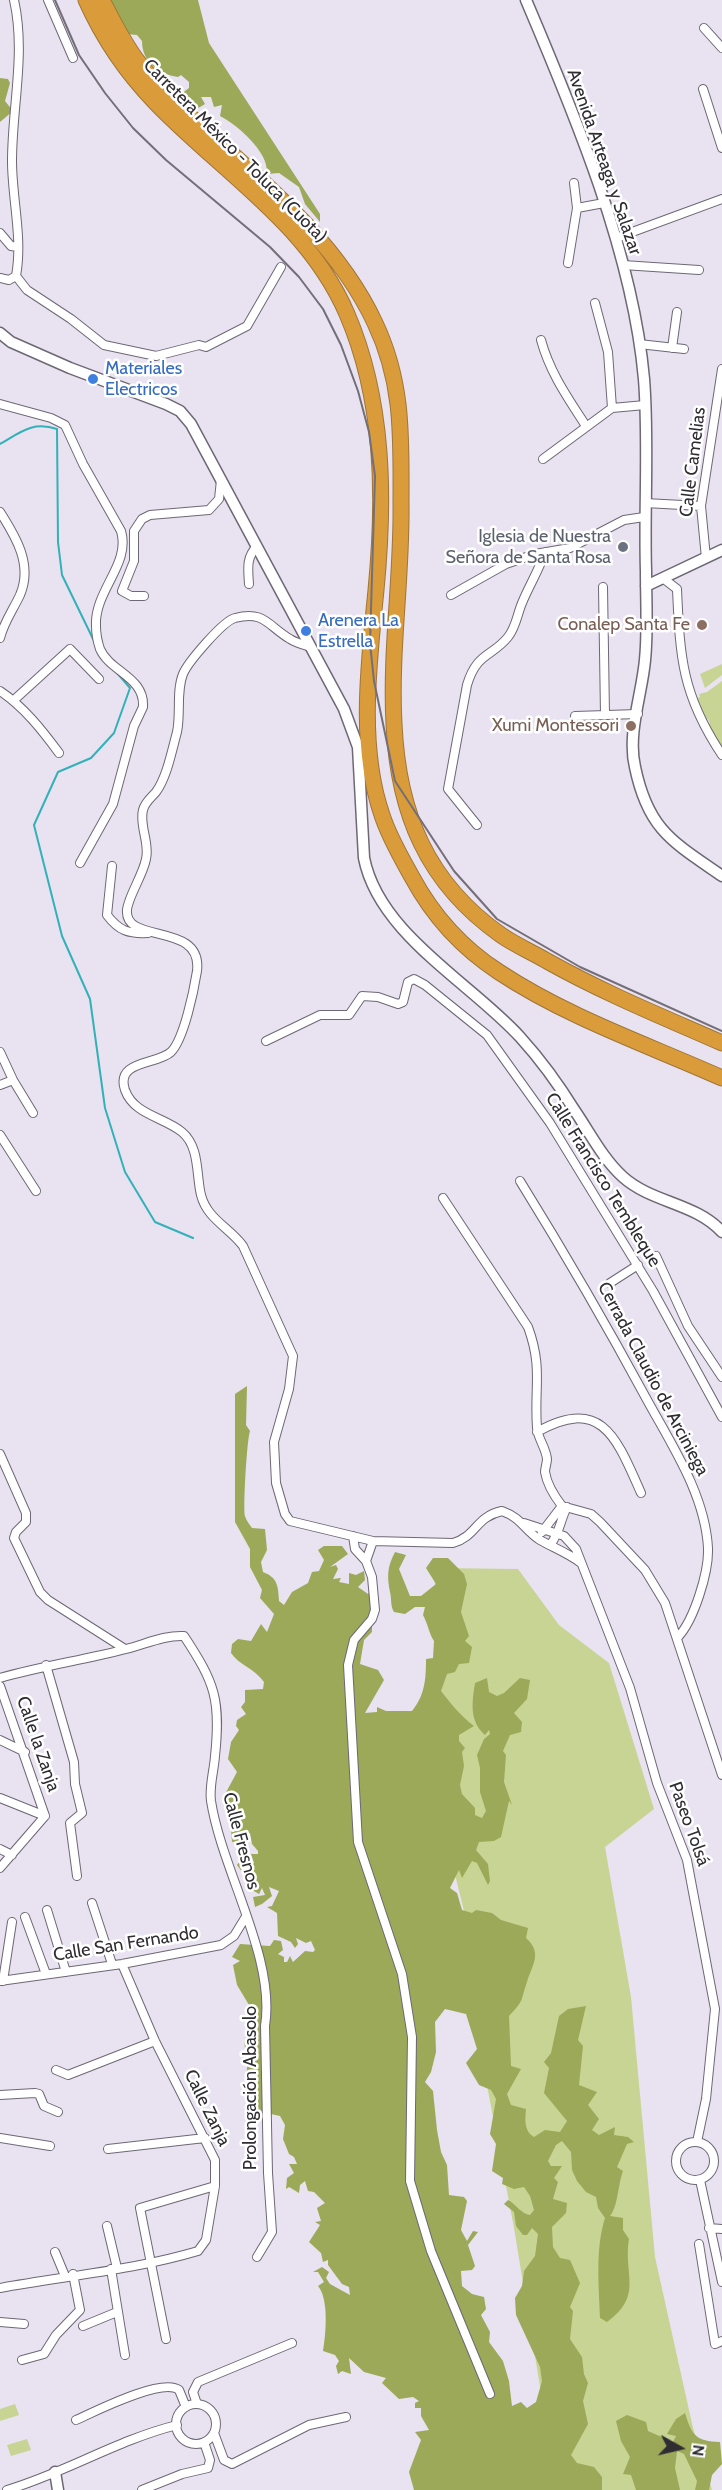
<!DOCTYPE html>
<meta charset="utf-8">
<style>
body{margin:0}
#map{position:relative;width:722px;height:2490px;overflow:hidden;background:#e9e2f1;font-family:Cabin,sans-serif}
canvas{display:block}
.north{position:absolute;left:650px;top:2418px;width:60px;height:60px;-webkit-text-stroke:4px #fff;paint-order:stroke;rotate:98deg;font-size:16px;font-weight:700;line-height:24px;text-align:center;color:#2f2c32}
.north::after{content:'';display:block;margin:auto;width:21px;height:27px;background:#2f2c32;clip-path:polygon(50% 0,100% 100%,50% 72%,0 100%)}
</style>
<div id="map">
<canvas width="722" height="2490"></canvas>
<div class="north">N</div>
</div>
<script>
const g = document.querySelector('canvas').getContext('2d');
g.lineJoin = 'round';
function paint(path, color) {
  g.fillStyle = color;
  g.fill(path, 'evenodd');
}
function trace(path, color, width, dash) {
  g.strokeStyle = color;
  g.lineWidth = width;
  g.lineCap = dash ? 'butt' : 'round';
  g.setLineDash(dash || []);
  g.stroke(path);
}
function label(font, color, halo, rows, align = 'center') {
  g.font = font + ' Cabin,sans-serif';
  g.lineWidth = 5;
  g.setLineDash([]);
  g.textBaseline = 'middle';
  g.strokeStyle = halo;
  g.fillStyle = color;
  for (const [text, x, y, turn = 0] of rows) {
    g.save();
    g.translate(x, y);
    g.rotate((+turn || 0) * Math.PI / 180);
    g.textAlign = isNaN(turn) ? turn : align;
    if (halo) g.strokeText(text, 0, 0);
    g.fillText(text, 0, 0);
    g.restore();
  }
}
const green = new Path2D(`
 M722,664V675L705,688L700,674Z
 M722,681V751L706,725L710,723L708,719L704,720L696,699L700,697L699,694L707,692Z
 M435,1568L518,1569L559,1625L609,1663L654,1809L605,1847L631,1997L655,2257L693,2428L712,2490H557L514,2228L479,2043L483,1988L448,1846L434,1721Z
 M15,2404L19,2415L0,2421V2409Z
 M27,2439L31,2450L11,2456L7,2445Z`);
const forest = new Path2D(`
 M109,0H198L209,43L320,214V222L305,204L299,187L279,173L267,174C266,171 267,168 266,165C262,147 236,124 220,116L222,105L214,107L211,97H201L205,104L195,110L190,105L189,99L181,94L189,88V82L181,75L178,77C158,74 142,62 142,41L137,35L126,34Z
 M0,78L8,79L10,83L5,101L13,111L0,122Z
 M247,1386L246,1425L250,1431C247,1439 243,1506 245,1516C246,1520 250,1525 252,1528L265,1529L267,1550L261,1562L263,1572C278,1578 278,1586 279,1601L284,1605L292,1592L308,1583L312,1572L319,1571L324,1560L318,1550L324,1546H342L348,1554L330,1567L336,1565L338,1569L333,1579L341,1578L339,1582L349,1584V1573L356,1575L364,1571L365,1580L358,1587L368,1594L370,1591L372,1593V1632L364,1640L360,1664L378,1670L384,1680L365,1713L377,1712V1707L386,1711H412C425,1695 426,1679 426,1659L433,1658L434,1641C429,1634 428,1624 423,1615L425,1607H415L405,1614L394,1612C390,1605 392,1600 390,1592C387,1577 387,1567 395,1552L406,1555L399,1569L410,1596H421L436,1584L426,1568L433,1558H448L464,1574L467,1584L461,1612L469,1636L465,1641L472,1647L469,1663L459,1664L455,1672L447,1674L441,1691C451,1704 461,1716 474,1726L459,1735V1741L465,1748L462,1752L464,1766L460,1785L462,1794L475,1808V1815L482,1818L486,1811L480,1792V1768L477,1755L484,1739L490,1734L489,1730L485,1735C469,1721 472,1702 475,1683L487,1678L489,1692L497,1696L504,1693L520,1678L530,1680L527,1699L514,1713L522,1722L521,1732L510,1735L503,1751L506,1755L504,1782L512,1805L509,1801L501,1837L494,1841L479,1842L476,1850L488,1864L490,1881L488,1885L477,1863L472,1861L462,1878L459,1870L450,1888L457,1893L462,1910L472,1913L476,1910L492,1913L501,1920L528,1928L526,1938C543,1953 532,1965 527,1982C520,2002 525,1999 509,2016L511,2066L521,2069L507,2094L511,2105L526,2109C525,2120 524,2131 534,2137L545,2130L560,2132L567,2121L544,2093L549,2068L544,2062L551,2053L559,2016L568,2009L586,2006L578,2040L583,2046L579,2085L597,2092L588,2105L599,2119L592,2130L599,2135L615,2127L614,2135L628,2137L634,2142L627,2144L617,2167L623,2171C618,2184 618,2207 610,2216L623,2218V2230L629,2239C623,2275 644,2295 607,2322L600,2318C599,2285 595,2250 605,2218L598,2208L596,2197L586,2192L577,2181L572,2170L571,2152L562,2141L556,2145L548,2161L551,2166H562L554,2178L558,2182L553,2199L567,2203L566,2213L552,2227L553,2247L560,2258L570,2260L580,2283L570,2307L573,2311L570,2339L582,2357L584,2374L588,2383L583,2401L588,2424L571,2455L577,2463L594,2467L602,2477V2490H414L409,2472L421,2440L415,2432L429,2430L421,2416V2408H415V2403L419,2401L413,2397L399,2399L382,2383L386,2378L364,2372L349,2358L351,2374L342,2371L338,2374L336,2366L339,2361L335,2355L323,2351C326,2334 329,2299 318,2286L324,2282L318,2272H313L322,2267L329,2272L326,2278L330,2284L350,2295L349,2287L342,2284L328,2265V2260L323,2262L321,2253L309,2242L320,2225L315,2222L321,2221L317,2208L325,2203L314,2192L308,2191L305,2181L300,2185L299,2193L289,2187L286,2189L287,2178L294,2173L289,2164H297L294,2157L289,2154L283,2139L285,2125L280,2116L271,2114L259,2119L254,2108L255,2092L245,2081C246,2075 248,2067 247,2061C245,2044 240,2037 256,2026L255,2015L237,1985L233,1965L240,1961L232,1957L240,1944L270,1946L274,1940L281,1941L283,1950L278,1954L284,1957V1962H287L290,1956L293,1962L305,1951L313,1952L315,1950L311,1941L306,1943L296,1938L298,1944L295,1948L291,1942L278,1936L277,1913L267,1907L272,1906L279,1891L269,1887L272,1896L262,1904L255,1907L253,1897L265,1895L262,1888L259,1894L247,1887L243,1873L237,1865L240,1861L247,1868L254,1863L251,1854H258V1851L252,1844L250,1833H244L241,1841L232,1842L230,1816L224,1807L229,1801L223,1798L237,1772L228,1759L231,1742L239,1730L236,1726L237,1720L246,1714L241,1707L245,1702V1690L263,1689L264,1682C254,1668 239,1665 231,1653L232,1644L238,1639L251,1641L261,1624L267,1632L274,1614L260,1598L262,1590L250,1567V1549L235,1522V1394ZM445,2009L466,2014L477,2049L466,2063L479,2085L491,2090L496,2099L490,2134L496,2144L492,2171L503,2178L502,2184L514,2189L524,2187L530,2196L534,2210L530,2215C521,2214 516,2204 508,2200L504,2204L514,2212L516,2226L523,2235H527L532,2228L538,2234L535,2256L524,2271L522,2286L515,2298L516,2315L540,2367L542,2381L536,2402L527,2408L521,2402L512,2406L509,2381L503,2361L489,2342L490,2332L481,2315L486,2309L484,2297L472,2294L462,2286L461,2271L472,2270L475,2266L468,2245L478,2232L473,2231L467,2241L461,2230L467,2201L464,2197L449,2195L447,2165L441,2152L437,2130L433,2091L425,2082L431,2072L436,2052L435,2022Z
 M685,2413C692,2436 696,2441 720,2442L722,2464L712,2475L709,2490H695L697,2481L684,2454L677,2451L675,2468L680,2490H636L631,2475L623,2474L630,2457L621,2441L616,2421L627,2415L646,2422L648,2431L673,2442L676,2436L667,2434L676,2419Z`);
const stream = new Path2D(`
 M0,444C21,432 32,421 57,429L58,542L62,575L95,643
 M118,674L130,688L114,733L91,758L58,772L34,825L62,936L90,999L105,1108L125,1172L155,1222L193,1238`);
const minor = new Path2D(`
 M48,0L73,58
 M704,28L722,48
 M703,89L722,148
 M577,208L604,203
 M0,233L11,246L18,247
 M616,238L722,199
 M568,263L577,208L574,183
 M623,265L699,270
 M16,276L27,290L71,319L104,345L156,356L199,345L206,347L247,326L281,267
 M0,278L9,280L16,276C23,238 12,199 12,161C12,107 26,53 14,0
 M595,303L608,352L612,408
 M541,340C550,373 568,398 586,426
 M639,344L684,349
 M672,348L677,312
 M0,404L51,418L65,425L83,464L121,531C131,564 94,591 96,626C96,633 98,643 100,649C110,672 145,677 143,707L134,726L113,804L80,863
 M543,459L612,408L645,405
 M645,503L701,506
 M0,512C16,537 33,565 20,595C13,610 4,622 0,638
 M706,558L701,506L722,369
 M664,579L677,589C680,658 682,695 722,755
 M249,584C248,568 246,558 257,546
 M603,587L605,715
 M451,595L506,564L535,554L570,548L624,520L644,517
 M144,596H131L122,591L134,561V531L142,519L150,515L209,510L219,499L221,480
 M311,647C304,645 296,643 290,639C268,626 264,610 235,618C223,621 188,662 183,674C176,691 181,714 177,732C172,750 167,777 156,792C151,798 145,802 143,810C139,826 150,843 146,859C143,875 128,897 127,910C124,945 203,921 197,971C194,990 184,1039 171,1052C157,1065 115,1060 125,1090C134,1115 164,1117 182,1132C200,1147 196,1175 201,1195C207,1219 230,1228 243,1246L293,1356L289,1389L274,1442L276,1483L285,1514L290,1521L373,1541L453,1543C477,1536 475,1517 502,1511C522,1518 525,1531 540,1540C554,1548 568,1553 581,1563
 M0,691C24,707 42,730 59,753
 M14,700L70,649L99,679
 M575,716L638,714
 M477,825L448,789L467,685C477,652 492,657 508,637C516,627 517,615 522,603C529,586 539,570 545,552
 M112,866L107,915C119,931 129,934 148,933
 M266,1041L320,1015H349L362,996L378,997L398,1004L403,1002L408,982L414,979L425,985L487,1035L550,1123L653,1291L722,1417
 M0,1052L13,1080L33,1113
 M0,1085L13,1080
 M0,1135L36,1191
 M520,1181C564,1252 606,1324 646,1398C671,1444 705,1494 708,1548C709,1572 694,1620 678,1637
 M443,1198L528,1327C543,1368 534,1387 537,1428C538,1439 546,1448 547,1459C547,1463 545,1468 545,1472C547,1484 555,1497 562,1506
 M656,1256L688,1326L722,1377
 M610,1283L638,1265
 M537,1432C602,1395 617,1439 641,1493
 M0,1454L26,1513V1522L16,1532L14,1538L40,1592L48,1600L125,1649
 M562,1506L591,1514L600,1522L645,1570L665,1603L722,1775
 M524,1523L564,1536L576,1549L630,1688L657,1783L687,1860L715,2009L706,2099L697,2142
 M542,1532L562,1506
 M353,1536L355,1549L366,1561L372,1577L375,1610L372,1619L354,1640L348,1665L358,1842L402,1974L412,2037L410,2181L431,2251L490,2394
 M550,1545C560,1533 560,1520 567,1507
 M366,1561L373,1541
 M46,1665L74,1762L75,1784L82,1813L70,1823L77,1876
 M0,1678C42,1666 84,1660 126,1649C146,1644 164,1635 184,1636C215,1683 221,1700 215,1756C214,1771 209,1786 211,1801C222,1871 276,1958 265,2026L268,2173L272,2232L257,2257
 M0,1686L45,1816
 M0,1740L25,1752
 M0,1798L45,1816
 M0,1849L12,1855
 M0,1868L45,1816
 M92,1903L112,1964
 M47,1910L66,1972
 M25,1917L46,1974
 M0,1981L122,1964L221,1945L234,1936L245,1918
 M3,1981L12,1922
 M56,2070L68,2075L155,2041
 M0,2095L35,2093L39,2094L44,2106L58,2112
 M0,2138L50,2146
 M676 2161a19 19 0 1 1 38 0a19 19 0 1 1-38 0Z
 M108,2149L205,2138
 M700,2180L722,2282
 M107,2226L117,2268
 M709,2228L722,2229
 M699,2244L715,2344L722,2341
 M55,2252L65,2276
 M111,2269L125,2355
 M0,2288C66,2276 134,2270 198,2251L206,2240L215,2186V2160L155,2041L122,1964
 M0,2322L24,2324
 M83,2326L117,2312
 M166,2339L140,2208L215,2186
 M22,2360L44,2354L56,2335L80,2310L73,2274
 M197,2404L193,2392L198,2382L292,2343
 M176 2424a20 20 0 1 1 40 0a20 20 0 1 1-40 0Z
 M76,2420C94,2412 162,2377 179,2390L186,2407
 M214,2433L224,2460L232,2464L309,2425L346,2417
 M7,2490C65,2473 117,2440 177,2425
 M142,2490L182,2474L208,2468L210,2460L204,2442`);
const tertiary = new Path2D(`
 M526,0C575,115 633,254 644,379C649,443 644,508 646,571C646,601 648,631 645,660C642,694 627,734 635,767C648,830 673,842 722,876
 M0,333L11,342L70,368L166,404L180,411L191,424L344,709L358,747L364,858C379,934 471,983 520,1037C540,1059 559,1085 575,1111C590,1133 603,1159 623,1177C652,1203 696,1203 722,1232
 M646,586L722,550
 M55,2472L58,2490`);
const motorway = new Path2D(`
 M86,0C103,38 126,72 155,102C221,171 308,223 347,314C384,400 385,497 376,590C369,662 358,746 382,815C389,837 401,857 412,877C433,916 462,948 499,972C567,1017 648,1045 722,1078
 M102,0C113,21 124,44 139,63C161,91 188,115 214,138C275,192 340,248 375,323C404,384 401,439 401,505C402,578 390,651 394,724C398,813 427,883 501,935C515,945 532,952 547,961C604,993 663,1017 722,1043`);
const rail = new Path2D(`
 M55,0L79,55L105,93L133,128L166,160L270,247L299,277L323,309L341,345L358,391L369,432L375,476L370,643L374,681L395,781L454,871L497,919L580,967L722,1031`);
const markers = [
 [93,379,6,"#3f7fe0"],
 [623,547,6,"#6b7280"],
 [702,625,6,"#8d6e63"],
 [306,631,6,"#3f7fe0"],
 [631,726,6,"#8d6e63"]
];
const streetNames = [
 ["Carretera México - Toluca (Cuota)",235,151,45],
 ["Avenida Arteaga y Salazar",604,162,71],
 ["Calle Camelias",693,462,-83],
 ["Calle Francisco Tembleque",603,1180,58],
 ["Cerrada Claudio de Arciniega",653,1379,62],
 ["Calle la Zanja",38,1744,71],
 ["Paseo Tolsá",689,1824,70],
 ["Calle Fresnos",241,1841,75],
 ["Calle San Fernando",126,1944,-9],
 ["Prolongación Abasolo",251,2088,-90],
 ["Calle Zanja",207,2108,64]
];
const shopNames = [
 ["Materiales",105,369],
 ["Electricos",105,390],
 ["Arenera La",318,621],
 ["Estrella",318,642]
];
const worshipNames = [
 ["Iglesia de Nuestra",611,537],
 ["Señora de Santa Rosa",611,558]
];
const educationNames = [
 ["Conalep Santa Fe",690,625],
 ["Xumi Montessori",619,726]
];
paint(green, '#c8d493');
paint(forest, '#9ca958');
trace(stream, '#32b1b8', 2);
trace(minor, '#6e6774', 10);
trace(tertiary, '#6e6774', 13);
trace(motorway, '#9e7538', 17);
trace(minor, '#fff', 8);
trace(tertiary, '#fff', 10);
trace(motorway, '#da9c3b', 15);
trace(rail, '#736e78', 2);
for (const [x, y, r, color] of markers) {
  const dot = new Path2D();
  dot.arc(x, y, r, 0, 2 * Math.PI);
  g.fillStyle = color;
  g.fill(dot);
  trace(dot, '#fff', 2);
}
label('18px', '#2f2c32', '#fff', streetNames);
label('18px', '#366cbe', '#fff', shopNames, 'left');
label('18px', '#5b616d', '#fff', worshipNames, 'right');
label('18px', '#785e54', '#fff', educationNames, 'right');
</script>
